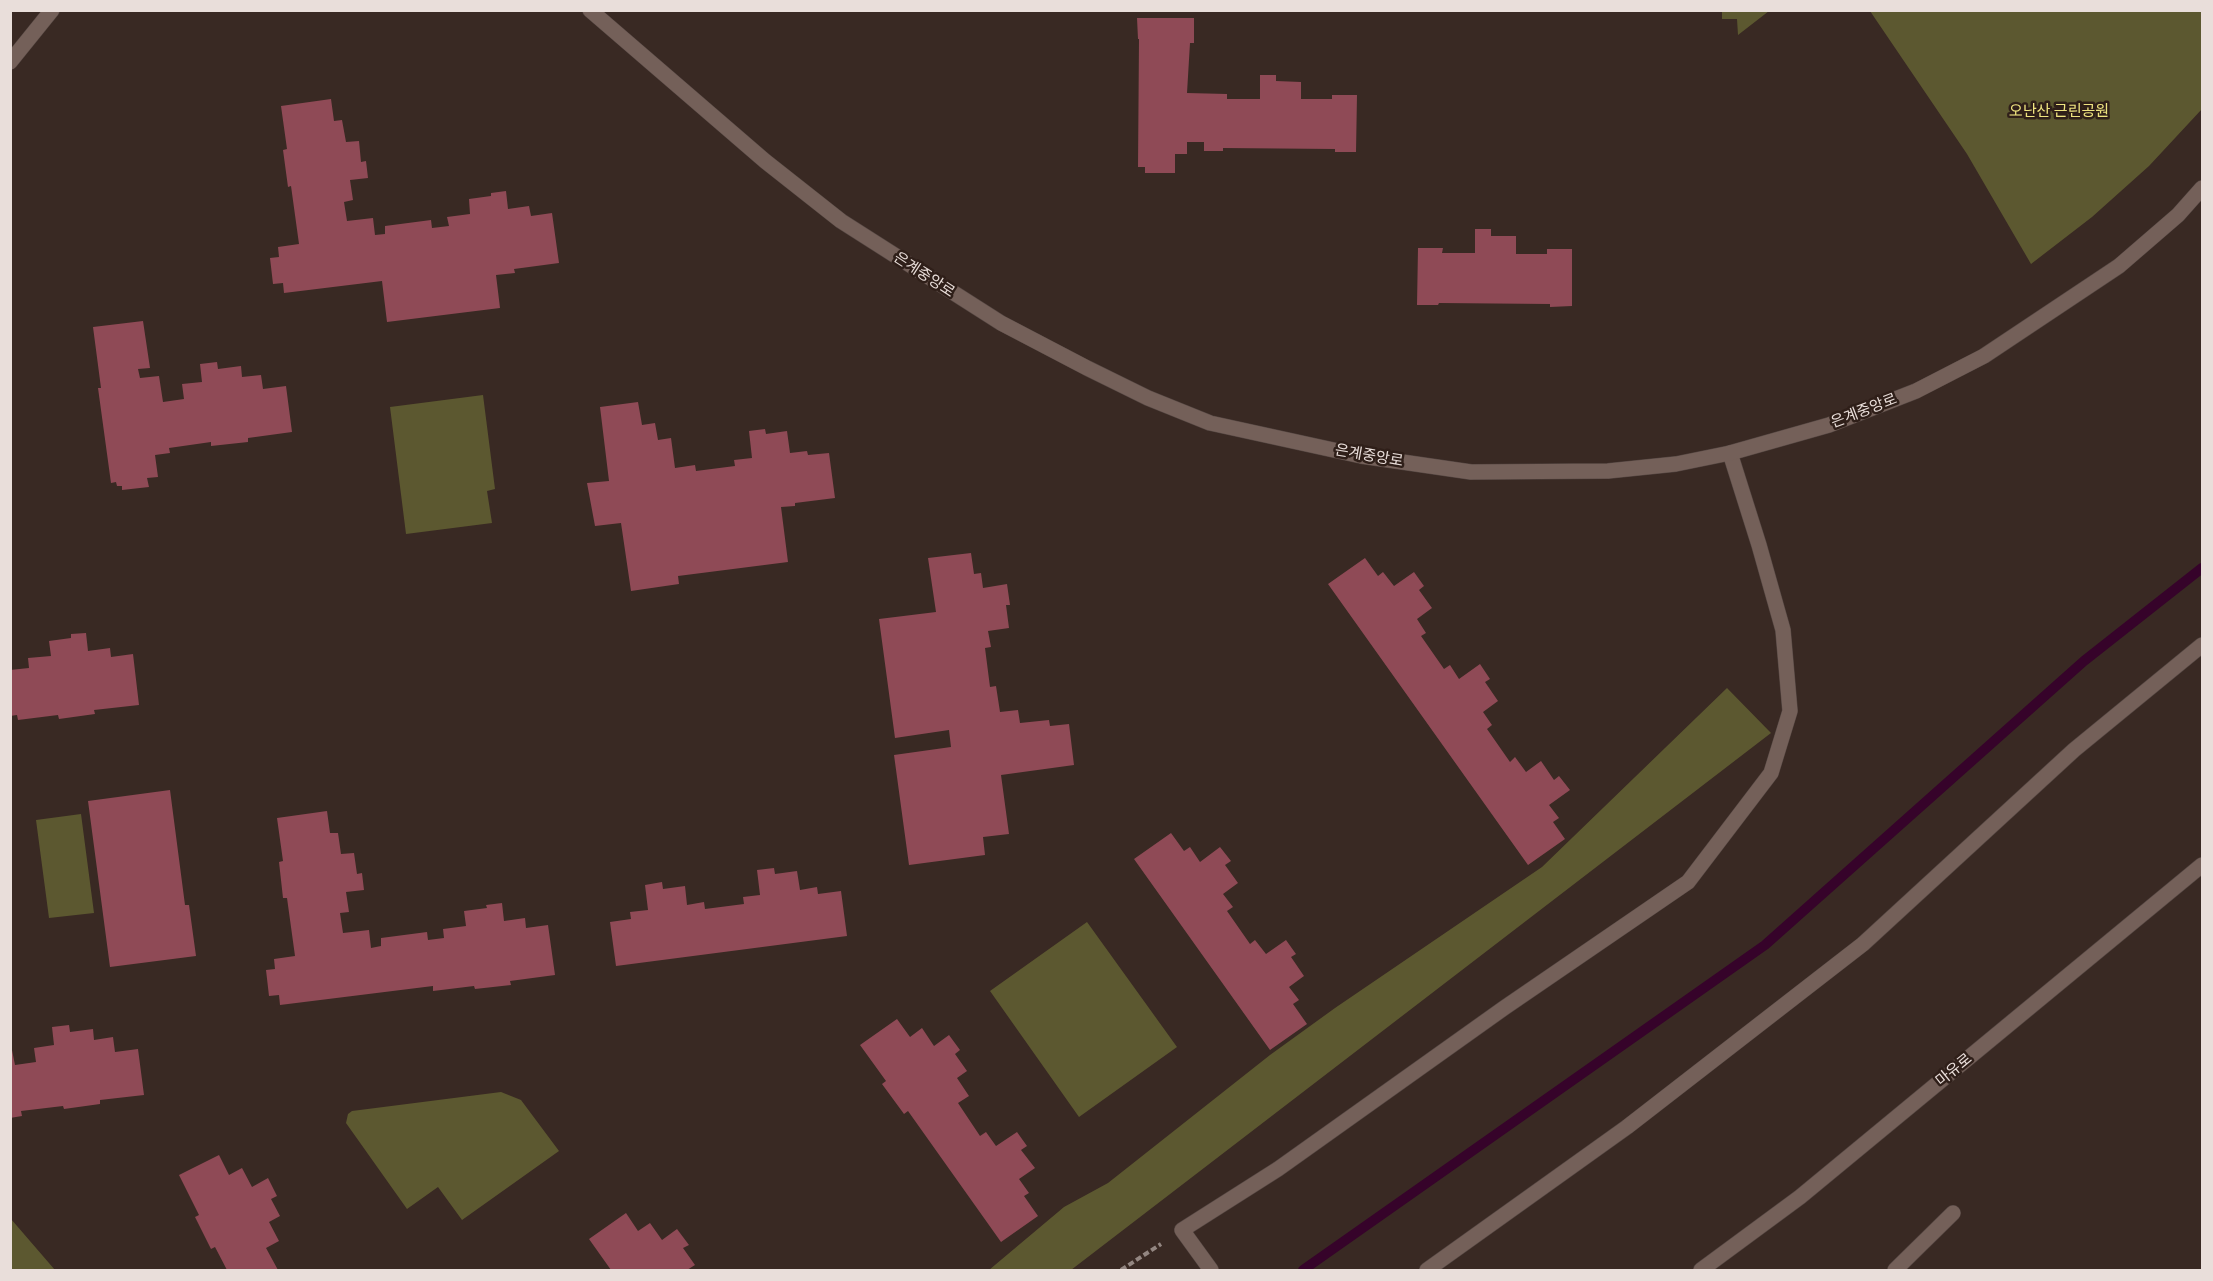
<!DOCTYPE html>
<meta charset="utf-8">
<style>
body{margin:0}
#map{position:relative;width:2213px;height:1281px;overflow:hidden;background:#392923;font-family:"IBM Plex Sans",sans-serif}
canvas{display:block}
.frame{position:absolute;inset:0;border:12px solid #e9deda;pointer-events:none}
</style>
<div id="map">
<canvas width="2213" height="1281"></canvas>
<div class="frame"></div>
</div>
<script>
const g = document.querySelector('canvas').getContext('2d');
g.lineJoin = 'round';
function paint(path, color) {
  g.fillStyle = color;
  g.fill(path, 'evenodd');
}
function trace(path, color, width, dash) {
  g.strokeStyle = color;
  g.lineWidth = width;
  g.lineCap = dash ? 'butt' : 'round';
  g.setLineDash(dash || []);
  g.stroke(path);
}
function label(font, color, halo, rows, align = 'center') {
  g.font = font + ' "IBM Plex Sans","Noto Sans KR",sans-serif';
  g.lineWidth = 5;
  g.setLineDash([]);
  g.textBaseline = 'middle';
  g.strokeStyle = halo;
  g.fillStyle = color;
  for (const [text, x, y, turn = 0] of rows) {
    g.save();
    g.translate(x, y);
    g.rotate((+turn || 0) * Math.PI / 180);
    g.textAlign = isNaN(turn) ? turn : align;
    if (halo) g.strokeText(text, 0, 0);
    g.fillText(text, 0, 0);
    g.restore();
  }
}
const green = new Path2D(`
 M1722,11V10L1769,11L1738,35L1737,19H1722Z
 M1870,11H2202V109L2149,166L2092,217L2031,264L1967,154Z
 M483,395L495,489L487,491L492,523L406,534L390,407Z
 M1727,688L1771,733L1071,1270H989L1064,1207L1108,1183L1270,1055L1335,1008L1542,867Z
 M81,814L94,913L49,918L36,820Z
 M1087,922L1177,1047L1079,1117L990,991Z
 M501,1092L521,1100L559,1151L462,1220L438,1187L407,1209L346,1123L348,1114L352,1111Z
 M10,1219H11L55,1270H11Z`);
const stream = new Path2D(`
 M1303,1270L1765,945L2084,661L2202,568`);
const building = new Path2D(`
 M1137,18H1194V43H1190L1187,93L1227,94V99H1260V75H1276V81L1301,82V99H1332V95H1357L1356,152H1335V149L1223,148V151H1204V142H1187V154H1175V173H1145V167H1138L1139,39H1138Z
 M331,99L334,121L342,120L346,142L359,141L361,162L366,161L368,178L350,180L353,200L344,202L347,221L373,218L375,235L385,234V226L431,220L432,228L449,226L447,217L470,214L469,199L491,196V193L506,191L508,209L529,206L531,216L552,213L559,263L514,269L515,273L496,275L500,308L387,322L382,281L284,293L283,283L273,284L270,258L279,257L278,247L299,244L291,186L288,187L283,150L287,149L281,106Z
 M1475,229H1491V236H1516V254H1547V249H1572V306L1550,307V304L1439,303L1438,305H1417L1418,248H1443L1442,253H1475Z
 M143,321L150,368L138,369L140,378L159,376L163,402L184,399L182,384L202,382L200,364L217,362L218,369L241,366L242,377L261,375L263,389L286,386L292,432L248,438V442L211,446V442L169,448L170,453L155,455L158,477L147,478L149,487L122,490V486H117L116,482L111,483L98,388H101L93,327Z
 M638,402L642,425L655,423L658,440L671,438L675,468L695,465L696,471L735,466L734,460L752,458L749,431L765,429L766,434L787,431L790,453L807,451L808,455L829,453L835,498L795,503V506L781,507L788,562L678,576L679,584L631,591L621,523L595,526L587,483L609,481L600,407Z
 M971,553L974,574L981,573L983,588L1007,584L1010,605H1006L1009,628L988,631L991,647L985,648L990,687L996,686L1000,712L1018,710L1020,723L1049,720L1050,726L1069,724L1074,765L1001,775L1009,834L983,837L985,855L909,865L894,755L951,747L949,730L895,738L879,619L936,612L928,558Z
 M1365,558L1378,576L1383,572L1394,586L1414,572L1424,586L1419,590L1432,608L1417,619L1426,633L1421,636L1444,669L1450,665L1459,679L1480,664L1490,679L1485,682L1498,701L1483,712L1492,725L1487,729L1510,762L1515,757L1526,772L1541,761L1554,780L1559,776L1570,790L1549,805L1559,818L1553,822L1565,839L1528,865L1328,584Z
 M86,633L88,651L110,648L111,657L133,654L139,705L94,710L95,714L59,719L58,715L18,720L17,715L10,716V670L29,668L28,658L51,656L49,641L71,638V634Z
 M170,790L185,905H189L196,956L110,967L88,801Z
 M327,811L330,833H338L341,854L354,853L357,874L362,873L364,890L346,892L349,912L340,913L343,933L369,930L371,948L381,946V938L427,932L428,940L444,938L443,929L466,926L464,911L487,908L486,905L502,903L504,921L525,918L526,928L548,925L555,975L510,981L511,985L475,989L474,986L433,991V986L280,1005L279,995L269,996L266,970L275,969L274,959L295,956L287,898H283L279,862L283,861L277,818Z
 M1171,833L1184,851L1190,847L1200,862L1220,847L1231,861L1225,865L1238,883L1223,894L1233,907L1227,911L1250,944L1255,940L1266,954L1286,940L1296,954L1291,957L1304,976L1289,987L1299,1000L1293,1004L1307,1024L1270,1050L1134,859Z
 M774,868L775,874L797,871L800,890L817,887L818,894L841,891L847,936L616,966L610,922L631,919L630,912L648,910L645,885L662,882L663,889L685,886L687,905L704,902L705,909L744,904L743,897L760,895L757,870Z
 M897,1019L910,1037L922,1028L934,1046L949,1035L960,1050L955,1054L967,1071L957,1078L969,1096L958,1103L980,1136L986,1132L996,1146L1017,1132L1027,1146L1021,1150L1035,1168L1019,1179L1029,1193L1024,1196L1038,1216L1001,1242L908,1111L904,1114L882,1084L886,1081L860,1045Z
 M69,1025L70,1032L93,1029L94,1040L113,1037L115,1052L138,1049L144,1095L100,1100V1104L64,1109L63,1106L21,1111L22,1116L10,1118V1040L15,1065L36,1062L34,1048L54,1045L52,1027Z
 M219,1155L229,1175L242,1168L252,1187L268,1178L277,1196L271,1199L280,1216L269,1222L279,1241L266,1248L278,1270H227L215,1247L211,1249L195,1217L199,1215L179,1175Z
 M626,1213L638,1231L650,1223L662,1240L677,1229L689,1245L683,1248L695,1265L687,1270H611L589,1239Z`);
const path = new Path2D(`
 M1121,1270L1161,1244`);
const service = new Path2D(`
 M1427,1270L1627,1127L1863,944L2074,750L2202,645
 M1895,1270L1953,1213`);
const minor = new Path2D(`
 M1211,1270L1182,1230L1278,1169L1504,1008L1688,882L1771,773L1790,711L1783,630L1759,545L1730,453`);
const tertiary = new Path2D(`
 M590,10L765,161L841,221L1001,323L1087,368L1148,398L1210,423L1361,456L1471,472L1608,471L1676,464L1730,453L1829,425L1916,391L1984,356L2119,266L2178,215L2202,188
 M10,62L52,10`);
const secondary = new Path2D(`
 M1701,1270L1800,1197L2202,865`);
const parkNames = [
 ["오난산 근린공원",2059,112]
];
const streetNames = [
 ["은계중앙로",924,275,33],
 ["은계중앙로",1864,411,-21],
 ["은계중앙로",1369,456,10],
 ["마유로",1954,1070,-39]
];
paint(green, '#5c5830');
trace(stream, '#36032a', 10);
paint(building, '#8f4a56');
trace(service, '#544642', 16);
trace(minor, '#544642', 16);
trace(tertiary, '#544642', 16);
trace(secondary, '#544642', 16);
trace(path, '#938681', 4, [6, 3]);
trace(service, '#746059', 15);
trace(minor, '#746059', 15);
trace(tertiary, '#746059', 15);
trace(secondary, '#746059', 15);
label('15px', '#efe480', '#2f1f19', parkNames);
label('15px', '#e9deda', '#2f1f19', streetNames);
</script>
